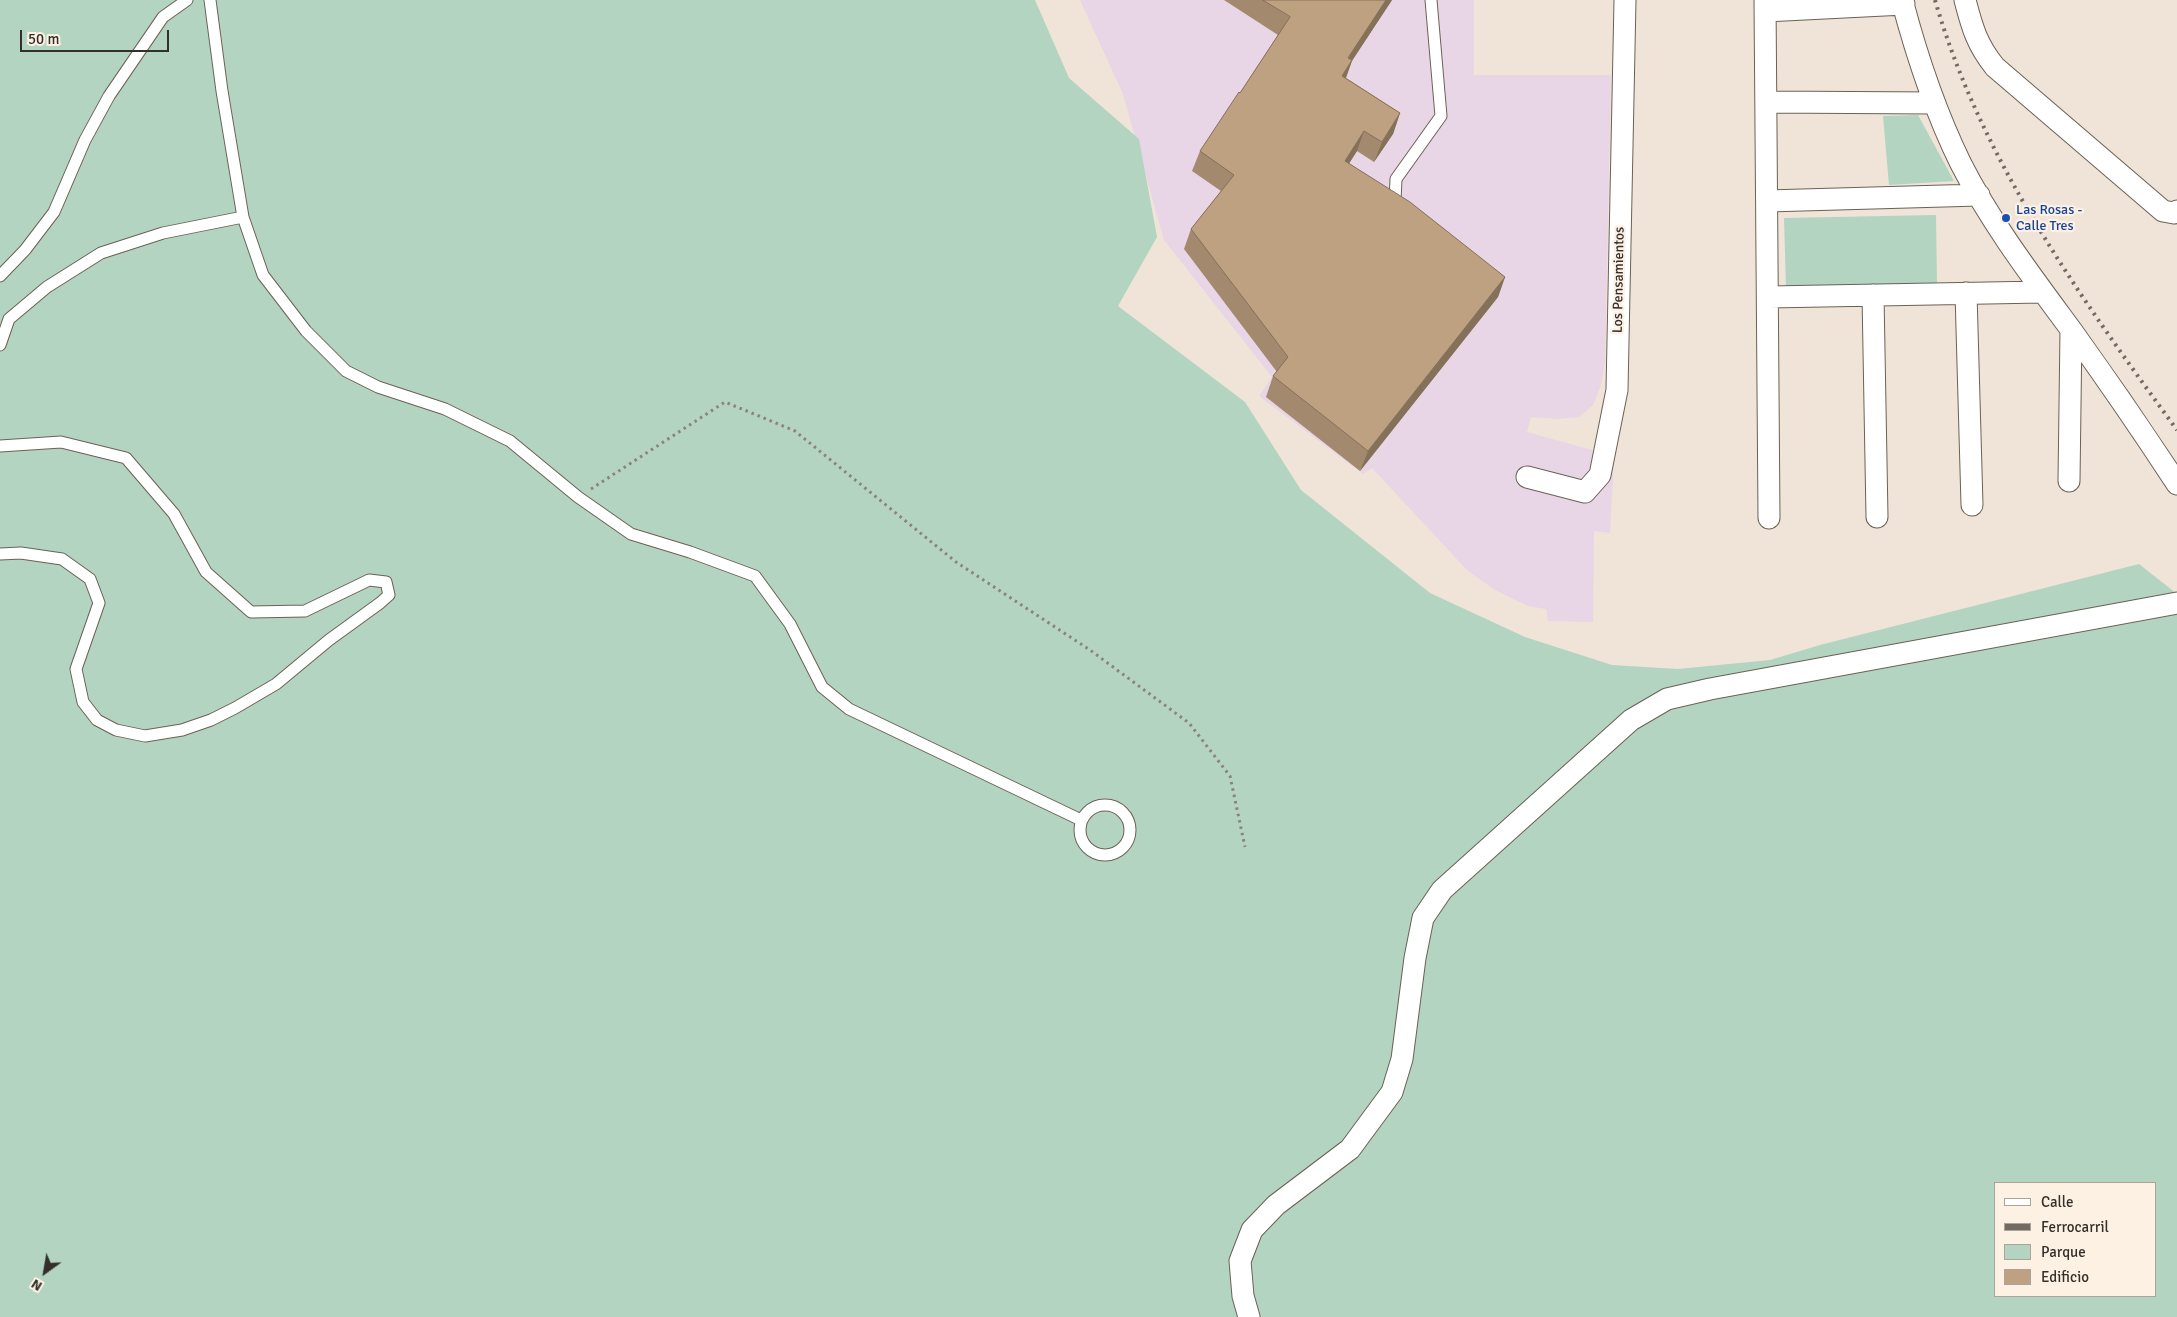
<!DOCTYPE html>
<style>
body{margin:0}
#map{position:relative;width:2177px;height:1317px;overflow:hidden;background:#efe4d7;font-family:Signika,sans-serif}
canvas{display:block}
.legend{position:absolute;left:1994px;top:1182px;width:162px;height:115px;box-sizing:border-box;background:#fdf1e4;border:1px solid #aca39a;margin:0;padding:6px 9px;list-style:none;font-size:15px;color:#332f2a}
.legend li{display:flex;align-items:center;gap:10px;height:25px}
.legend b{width:25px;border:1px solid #aca39a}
.north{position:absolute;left:20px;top:1247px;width:50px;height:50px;-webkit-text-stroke:4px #fdf1e4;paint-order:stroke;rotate:212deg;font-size:14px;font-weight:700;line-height:20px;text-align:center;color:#332f2a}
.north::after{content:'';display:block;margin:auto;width:18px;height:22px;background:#332f2a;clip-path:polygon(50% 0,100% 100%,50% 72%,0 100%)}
.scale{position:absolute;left:20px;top:30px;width:149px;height:22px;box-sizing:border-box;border:2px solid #332f2a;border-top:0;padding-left:6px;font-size:15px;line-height:18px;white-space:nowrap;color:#332f2a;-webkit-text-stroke:4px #fdf1e4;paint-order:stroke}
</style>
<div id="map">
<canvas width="2177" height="1317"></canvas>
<ul class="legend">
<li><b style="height:6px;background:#fff"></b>Calle</li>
<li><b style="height:6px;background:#726b64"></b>Ferrocarril</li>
<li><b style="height:14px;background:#b3d4c1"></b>Parque</li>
<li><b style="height:14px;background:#bea181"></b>Edificio</li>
</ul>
<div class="north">N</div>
<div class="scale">50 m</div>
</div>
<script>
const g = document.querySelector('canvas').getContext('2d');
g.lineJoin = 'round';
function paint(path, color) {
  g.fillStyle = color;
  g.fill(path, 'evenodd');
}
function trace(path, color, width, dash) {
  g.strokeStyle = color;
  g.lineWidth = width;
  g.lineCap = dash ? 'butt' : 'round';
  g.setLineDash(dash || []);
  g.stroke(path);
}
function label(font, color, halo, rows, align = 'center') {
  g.font = font + ' Signika,sans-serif';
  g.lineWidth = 4.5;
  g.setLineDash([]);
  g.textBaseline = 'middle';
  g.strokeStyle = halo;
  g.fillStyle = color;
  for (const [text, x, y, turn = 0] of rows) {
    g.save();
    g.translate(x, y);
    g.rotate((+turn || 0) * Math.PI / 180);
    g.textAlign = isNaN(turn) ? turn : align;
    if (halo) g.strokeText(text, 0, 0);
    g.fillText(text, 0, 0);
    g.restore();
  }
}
const industrial = new Path2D(`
 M1080,0H1474V75H1611L1605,363L1601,385L1593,405L1579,417L1558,419L1531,417L1527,432L1614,456L1610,533L1594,531L1593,622L1548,621L1546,609L1528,606L1495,590L1467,570L1372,468L1363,474L1259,396L1272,377L1164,240L1123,94Z`);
const green = new Path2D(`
 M0,0H1035L1069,78L1139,139L1157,237L1118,306L1245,402L1301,490L1430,593L1525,637L1612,665L1678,669L1770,660L1820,645L2139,564L2177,594V1317H0ZM1996,1183H2156V1296H1996Z
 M1918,115L1954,181L1889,185L1883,116Z
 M1936,215L1937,283L1786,287L1784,218Z`);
const path = new Path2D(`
 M591,489L725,402L795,431L956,562L1090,650L1189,723L1230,776L1245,847`);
const service = new Path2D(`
 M210,0L222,91L243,217L263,275L306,331L346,371L378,387L445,409L510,441L578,497L631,534L690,552L755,576L790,624L822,687L849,709L1081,820
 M1395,201L1396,179L1441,116L1431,0
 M0,276L25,250L54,212L85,140L109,96L163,17L187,0
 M0,345L9,319L47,287L101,253L163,233L243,217
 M0,446L61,442L126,458L174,514L206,572L251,612L305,611L369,580L386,582L389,595L380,603L329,640L276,684L235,708L211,720L182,730L145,736L116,730L97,720L83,702L76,669L99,603L90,579L62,559L21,553L0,554
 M1080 830a25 25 0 1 1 50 0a25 25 0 1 1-50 0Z`);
const minor = new Path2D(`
 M1765,0L1769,518
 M1902,0C1917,57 1935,111 1961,164C1991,223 2033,278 2072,331C2108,381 2143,432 2177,484
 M1965,0C1972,27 1977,45 1995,67L2163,211L2174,213L2177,211
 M1765,11L1904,4
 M1766,102L1934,103
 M1767,201L1979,195
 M1966,293L1972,505
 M1873,295L1877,517
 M1769,297L2042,292
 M1527,477L1585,492L1600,475L1617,390L1625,0
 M2069,481L2071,330
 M1249,1317L1243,1296L1240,1261L1252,1230L1276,1205L1350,1149L1392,1092L1402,1059L1415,958L1423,918L1442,890L1631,720L1667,699L1710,689L2177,603`);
const rail = new Path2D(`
 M1935,0C1981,160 2080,297 2177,430`);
const wall = new Path2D(`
 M1224,0H1392L1352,60L1346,78L1400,113L1393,134L1374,162L1357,151L1349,163L1505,277L1498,297L1360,471L1266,397L1273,376L1277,372L1184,249L1191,229L1221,191L1192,171L1200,151L1240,93L1278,35Z`);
const shadedWall = new Path2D(`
 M1386,0H1392L1352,61L1345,80L1335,96L1348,58Z
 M1400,113L1393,134L1374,162L1382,142Z
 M1364,131L1357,151L1338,181L1345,161Z
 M1505,277L1498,297L1360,471L1368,451Z`);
const building = new Path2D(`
 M1263,0H1386L1348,58L1352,60L1342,76L1400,113L1382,142L1364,131L1345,161L1410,202L1505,277L1368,451L1273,376L1288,357L1191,229L1234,175L1200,151L1239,92L1240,93L1290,17Z`);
const markers = [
 [2006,218,5,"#1a4fb4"]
];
const transitNames = [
 ["Las Rosas -",2016,210],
 ["Calle Tres",2016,226]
];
const streetNames = [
 ["Los Pensamientos",1619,280,-89]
];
paint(industrial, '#e8d5e5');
paint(green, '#b3d4c1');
trace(service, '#6b6155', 13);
trace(minor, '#6b6155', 23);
trace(path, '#8b837b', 3, [2.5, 4]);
trace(service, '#fff', 11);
trace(minor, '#fff', 21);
trace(rail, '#726b64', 4, [2.5, 5]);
paint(wall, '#a38a6f');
paint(shadedWall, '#85715a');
paint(building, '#bea181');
trace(building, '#85715a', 1);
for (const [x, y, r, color] of markers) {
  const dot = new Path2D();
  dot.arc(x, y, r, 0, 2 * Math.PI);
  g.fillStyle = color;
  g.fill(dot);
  trace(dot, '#fdf1e4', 2);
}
label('14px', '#164399', '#fdf1e4', transitNames, 'left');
label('14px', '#332f2a', '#fdf1e4', streetNames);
</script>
